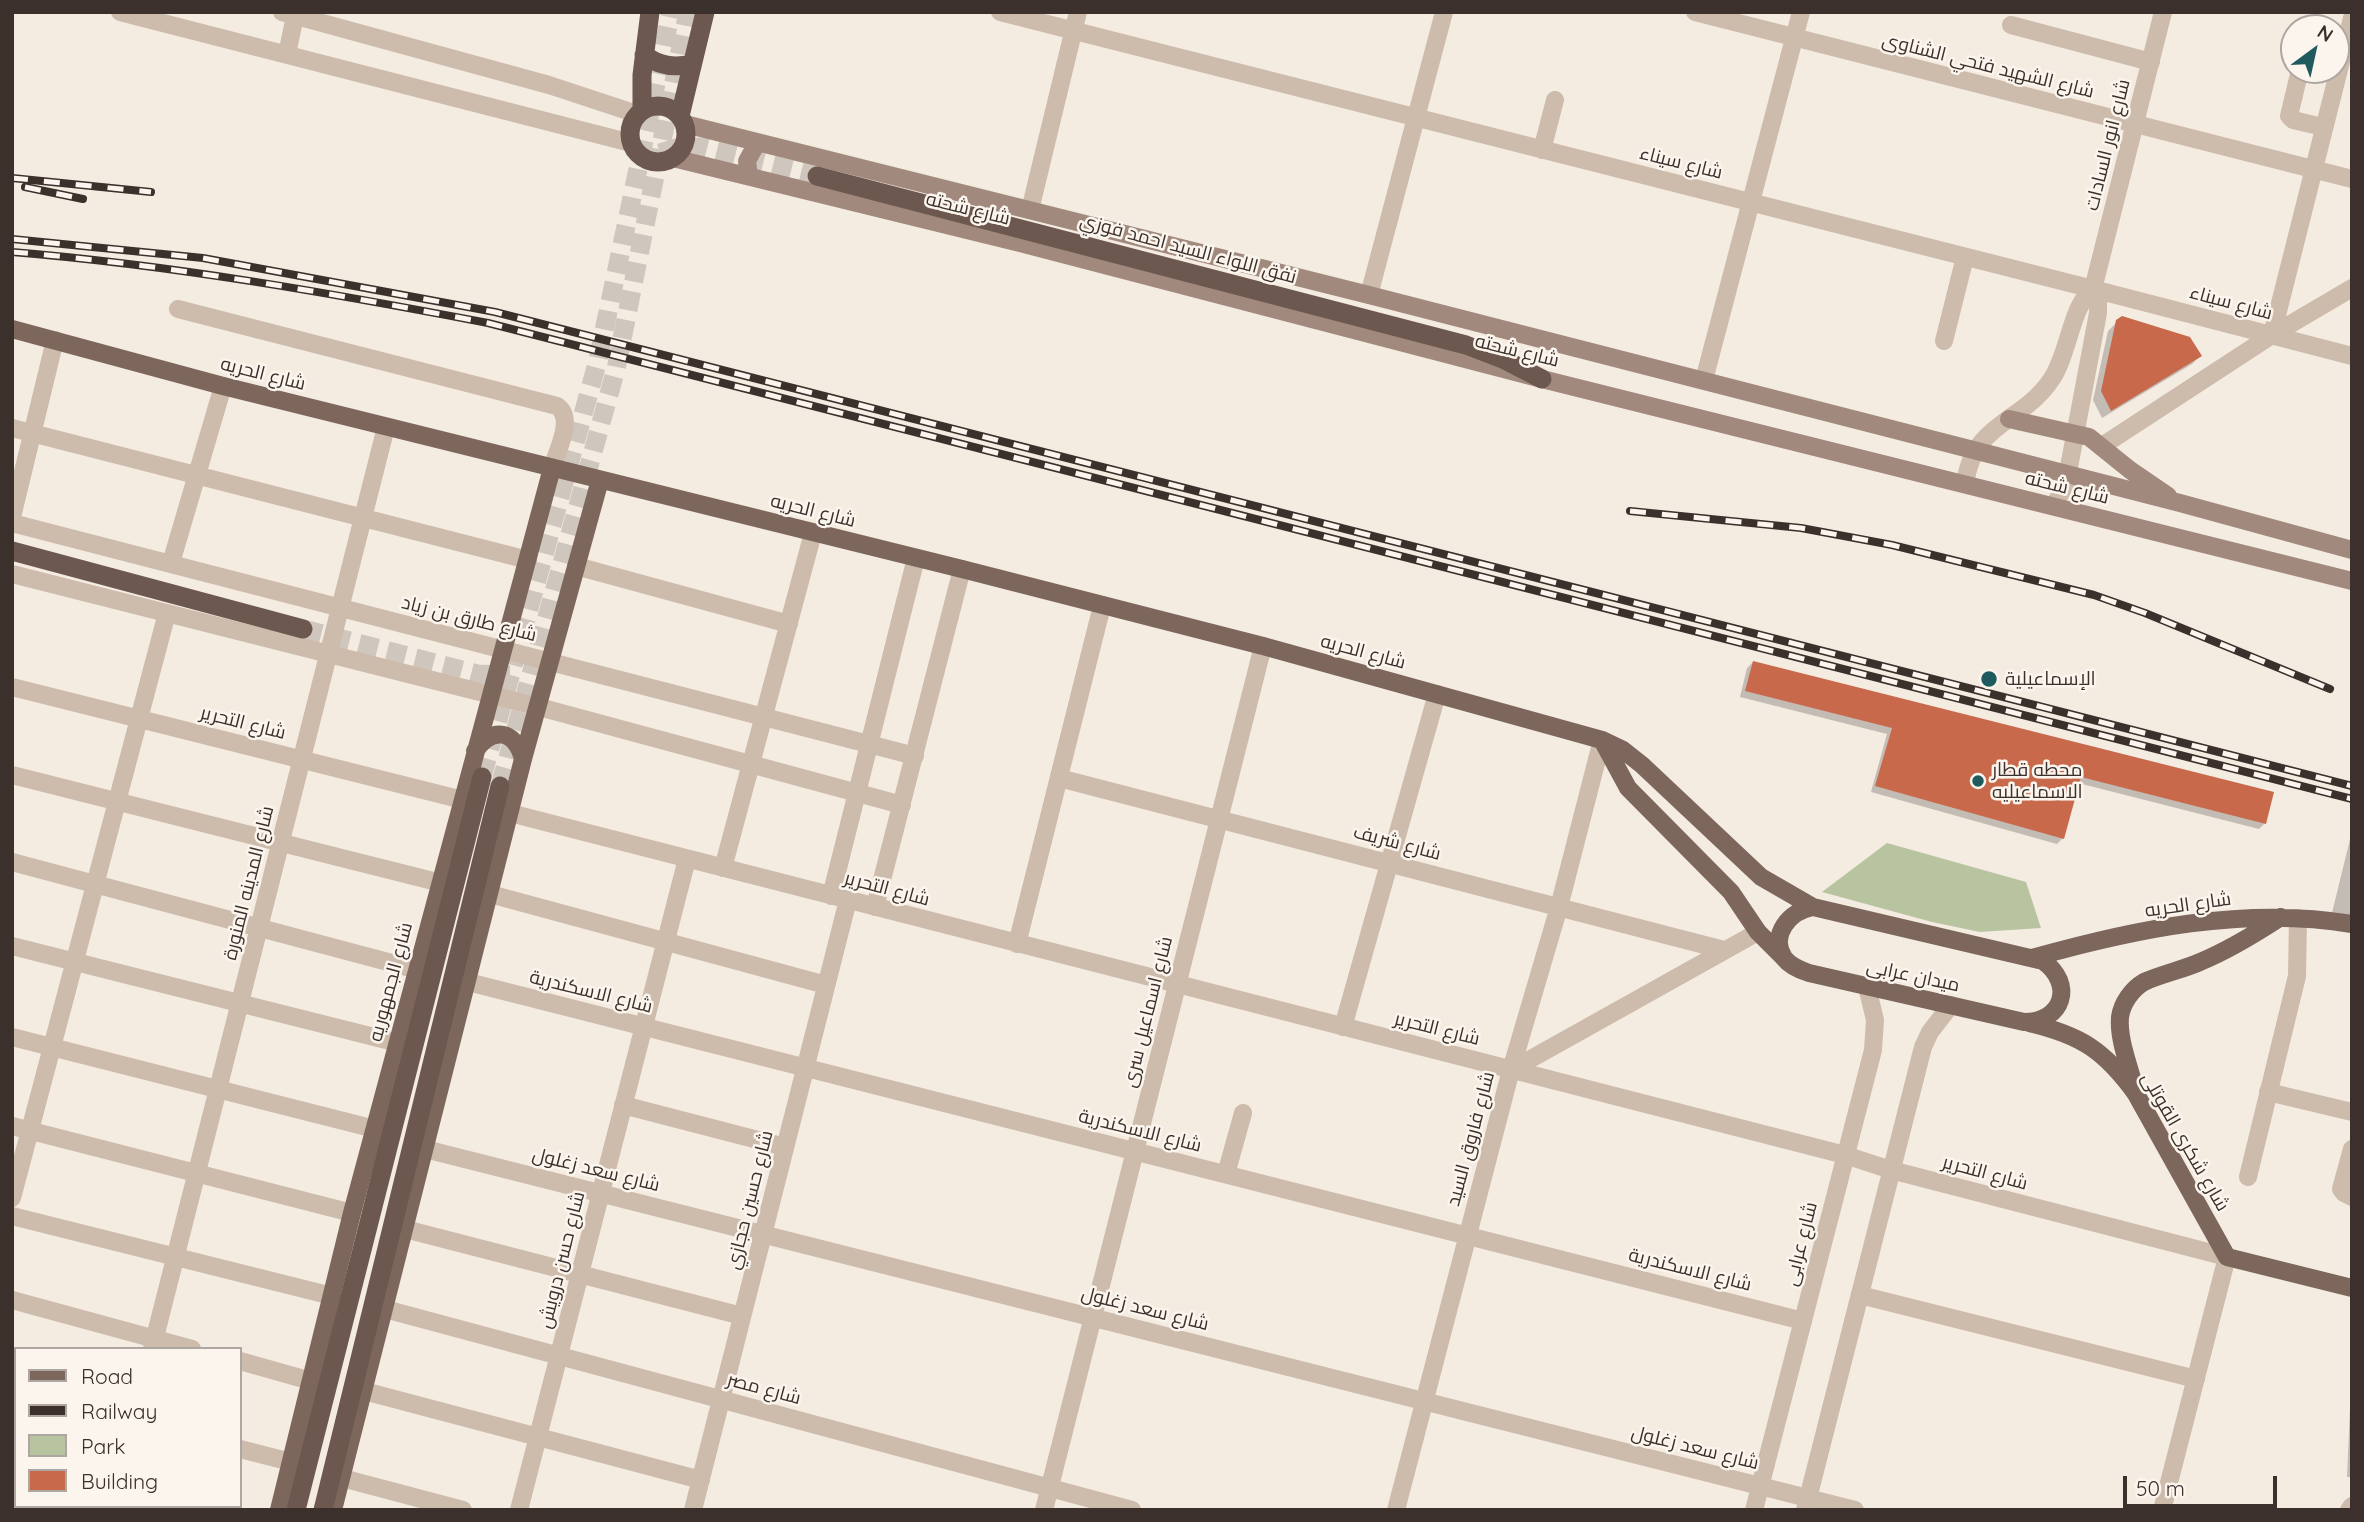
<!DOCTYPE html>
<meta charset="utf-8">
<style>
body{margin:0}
#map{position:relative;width:2364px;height:1522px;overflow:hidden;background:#f4ebe1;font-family:Quicksand,sans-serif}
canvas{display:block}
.frame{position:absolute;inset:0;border:14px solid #3b302b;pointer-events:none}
.legend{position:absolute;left:14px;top:1347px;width:228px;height:161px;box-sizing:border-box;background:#fbf5ee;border:2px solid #aea6a0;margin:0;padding:9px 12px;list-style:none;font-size:21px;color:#3b302b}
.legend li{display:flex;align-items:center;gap:14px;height:35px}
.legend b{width:35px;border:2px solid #aea6a0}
.north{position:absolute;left:2280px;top:14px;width:70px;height:70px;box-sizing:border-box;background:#fbf5ee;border:2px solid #aea6a0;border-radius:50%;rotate:33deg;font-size:19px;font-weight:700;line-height:28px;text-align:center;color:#3b302b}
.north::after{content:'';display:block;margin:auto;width:24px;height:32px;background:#1f5a5e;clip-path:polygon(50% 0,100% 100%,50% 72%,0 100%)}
.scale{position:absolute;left:2123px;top:1476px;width:154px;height:32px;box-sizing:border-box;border:4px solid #3b302b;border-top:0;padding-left:9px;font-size:21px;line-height:24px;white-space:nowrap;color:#3b302b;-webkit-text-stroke:5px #fbf5ee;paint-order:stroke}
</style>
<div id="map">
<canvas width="2364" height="1522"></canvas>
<div class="frame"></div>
<ul class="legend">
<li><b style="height:9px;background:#7d675c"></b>Road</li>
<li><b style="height:9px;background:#3b302b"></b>Railway</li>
<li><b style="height:19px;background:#b8c4a0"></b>Park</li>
<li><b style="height:19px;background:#c8694b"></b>Building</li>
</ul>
<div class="north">N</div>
<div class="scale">50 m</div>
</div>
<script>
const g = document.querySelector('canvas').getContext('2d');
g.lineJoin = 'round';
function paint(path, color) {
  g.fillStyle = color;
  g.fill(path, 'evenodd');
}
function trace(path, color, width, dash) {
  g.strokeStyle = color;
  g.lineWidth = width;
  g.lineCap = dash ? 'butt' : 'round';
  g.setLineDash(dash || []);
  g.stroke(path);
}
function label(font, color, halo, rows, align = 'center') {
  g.font = font + ' Quicksand,Cairo,sans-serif';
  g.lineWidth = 5;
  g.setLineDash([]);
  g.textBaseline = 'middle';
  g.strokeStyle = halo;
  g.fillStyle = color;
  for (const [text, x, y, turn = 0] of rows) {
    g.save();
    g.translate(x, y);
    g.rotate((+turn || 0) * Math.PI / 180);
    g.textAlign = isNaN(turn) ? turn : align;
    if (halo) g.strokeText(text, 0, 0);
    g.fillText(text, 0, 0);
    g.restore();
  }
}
const green = new Path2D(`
 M1887,843L2026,882L2041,928L1980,932L1932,922L1822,892Z`);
const shadow = new Path2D(`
 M2117,322L2200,356L2192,364L2102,418L2093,400L2108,331Z
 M1753,662L2265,823L2259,829L2078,783L2063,838L2057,844L1871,792L1887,734L1740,697L1747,668Z
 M2352,831V923L2331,917Z
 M2352,1362V1477H2347Z`);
const building = new Path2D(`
 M2122,316L2190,337L2202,356L2111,411L2101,391L2116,320Z
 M1753,661L2274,792L2266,824L2081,777L2064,839L1875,786L1892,728L1745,691Z`);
const trunkTunnel = new Path2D(`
 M660,153L676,148L702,147L817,176
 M303,629L477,674L510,675
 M482,777L597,364L671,12
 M500,786L616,369L688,12`);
const minor = new Path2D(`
 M120,12L631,143
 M282,12L549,85L637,114
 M1000,12L2093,289L2352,356
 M1695,12L2352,179
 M2011,25L2151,62
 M287,54L295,16
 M2300,70L2289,116L2293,120L2323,127
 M1542,150L1555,100
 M1030,210L1078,12
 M1369,295L1444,12
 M178,309L557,406C575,418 557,451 552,468
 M2272,335L2352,18
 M1944,341L1965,257
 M1704,380L1801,12
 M12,428L528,560
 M2102,446L2272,335L2352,288
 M12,517L55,340
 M171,563L223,386
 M576,566L789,624
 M12,687L463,800
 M12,775L441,883
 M1059,778L1724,950
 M510,813L1845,1155L1891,1170L2227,1257L2162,1510
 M12,862L418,970
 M723,868L813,533
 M490,894L826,985
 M831,896L916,558
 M875,907L962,569
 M1017,944L1102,606
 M12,946L398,1043
 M468,982L1803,1321
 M1343,1027L1437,694
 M12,1037L375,1129
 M1511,1070L1758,932
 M2268,1092L2352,1112
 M623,1105L785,1147
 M12,1126L352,1213
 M425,1149L1855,1510
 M2352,1149L2341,1189L2344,1193L2352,1197
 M1226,1174L1243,1113
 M2248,1177L2297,976L2298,918
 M12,1198L167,613
 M12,1216L332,1296
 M405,1229L742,1316
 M1860,1295L2196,1379
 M12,1300L192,1349
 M385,1309L1132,1510
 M152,1349L386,427
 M240,1361L311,1381
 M12,1391H16
 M364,1391L701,1480
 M240,1449L291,1462
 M342,1478L463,1510
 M112,1510V1506
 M519,1510L687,859
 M693,1510L848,900
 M1044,1510L1263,646
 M1396,1510L1511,1070L1559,907L1602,740
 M2349,1510L2352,1506`);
const tertiary = new Path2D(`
 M1965,484C1973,422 2021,424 2051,380C2069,354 2071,305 2093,289L2163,12
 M2054,506L2066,483L2098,313V300L2093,289
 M12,523L915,756
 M12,574L539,707L902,805
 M1754,1510L1873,1050L1875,1020L1867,987
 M1805,1510L1923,1047L1930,1032L1951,1005`);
const secondary = new Path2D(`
 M685,124L1369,295L2180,503L2352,550
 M673,158L1020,243L1542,379L2352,581
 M749,176L747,161L757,143
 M2009,419L2089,437L2130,470L2168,496`);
const primary = new Path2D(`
 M12,329L223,386L962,569L1263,646L1602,740L1623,750L1642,765L1761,877L1813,907
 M1602,740L1628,788L1731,892L1758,932L1783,957
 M475,751C493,726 515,730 523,759
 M1813,907L2043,961C2075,984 2063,1022 2024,1022L1809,973C1800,970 1790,966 1784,958C1769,935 1790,911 1813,907Z
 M2032,958C2135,929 2245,906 2352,924
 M2029,1023C2081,1035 2105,1051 2136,1094L2227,1257L2352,1288
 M2134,1086C2129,1065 2118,1039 2120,1017C2122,1003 2132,989 2144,982C2161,974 2182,970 2200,962C2229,950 2255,934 2281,917
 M279,1510L352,1213L552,468
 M333,1510L523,759L600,480`);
const trunk = new Path2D(`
 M644,55C659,66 674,68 692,64
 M630 134a28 28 0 1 1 56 0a28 28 0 1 1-56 0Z
 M642,110V75L650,12
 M680,116L705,12
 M817,176L1466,345L1505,360L1542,379
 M12,551L303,629
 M296,1510L482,777
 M323,1510L500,786`);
const rail = new Path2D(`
 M12,178L151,192
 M25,187L83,199
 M12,239L203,258L495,312L2352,786
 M12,252C172,265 330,293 488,323L2352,799
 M1630,511L1801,528L1892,545L2094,595L2145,613L2330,689`);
const markers = [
 [1989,679,9,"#1f5a5e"],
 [1978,781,7,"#1f5a5e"]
];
const streetNames = [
 ["شارع الشهيد فتحي الشناوى",1988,66,14],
 ["شارع انور السادات",2108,145,-76],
 ["شارع سيناء",1681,163,14],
 ["شارع شحته",968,209,14],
 ["نفق اللواء السيد احمد فوزي",1188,249,15],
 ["شارع سيناء",2231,303,15],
 ["شارع شحته",1517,351,14],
 ["شارع الحريه",263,374,14],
 ["شارع شحته",2067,488,14],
 ["شارع الحريه",813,511,14],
 ["شارع طارق بن زياد",469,619,14],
 ["شارع الحريه",1363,652,15],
 ["شارع التحرير",243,723,14],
 ["شارع شريف",1397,843,15],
 ["شارع المدينه المنورة",249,883,-76],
 ["شارع التحرير",887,889,15],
 ["شارع الحريه",2188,905,-8],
 ["ميدان عرابى",1913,976,12],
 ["شارع الجمهوريه",391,982,-75],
 ["شارع الاسكندرية",591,992,14],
 ["شارع اسماعيل سرى",1148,1012,-76],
 ["شارع التحرير",1437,1029,14],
 ["شارع الاسكندرية",1140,1131,14],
 ["شارع فاروق السيد",1471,1139,-75],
 ["شارع شكرى القوتلى",2185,1142,60],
 ["شارع سعد زغلول",596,1170,14],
 ["شارع التحرير",1985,1173,15],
 ["شارع حسين حجازي",750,1200,-76],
 ["شارع عرابى",1801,1244,-76],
 ["شارع حسن درويش",562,1260,-76],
 ["شارع الاسكندرية",1690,1270,14],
 ["شارع سعد زغلول",1145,1309,14],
 ["شارع مصر",764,1389,15],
 ["شارع سعد زغلول",1695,1448,14]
];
const poiNames = [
 ["الإسماعيلية",2005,679],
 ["محطه قطار",1992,770],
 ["الاسماعيليه",1992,792]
];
paint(green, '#b8c4a0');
paint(shadow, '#0003');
paint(building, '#c8694b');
trace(trunkTunnel, '#cfc6bd', 19, [19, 10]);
trace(minor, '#cdbbac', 18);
trace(tertiary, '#cdbbac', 18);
trace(secondary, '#a18a7d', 18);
trace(primary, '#7d675c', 18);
trace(trunk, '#6c584f', 19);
trace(rail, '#3b302b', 8);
trace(rail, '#fbf5ee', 5, [16]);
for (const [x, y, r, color] of markers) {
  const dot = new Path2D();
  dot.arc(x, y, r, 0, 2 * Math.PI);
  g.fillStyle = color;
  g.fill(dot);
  trace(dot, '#fbf5ee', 2.5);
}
label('19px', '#3b302b', '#fbf5ee', streetNames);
label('19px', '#3b302b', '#fbf5ee', poiNames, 'left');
</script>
